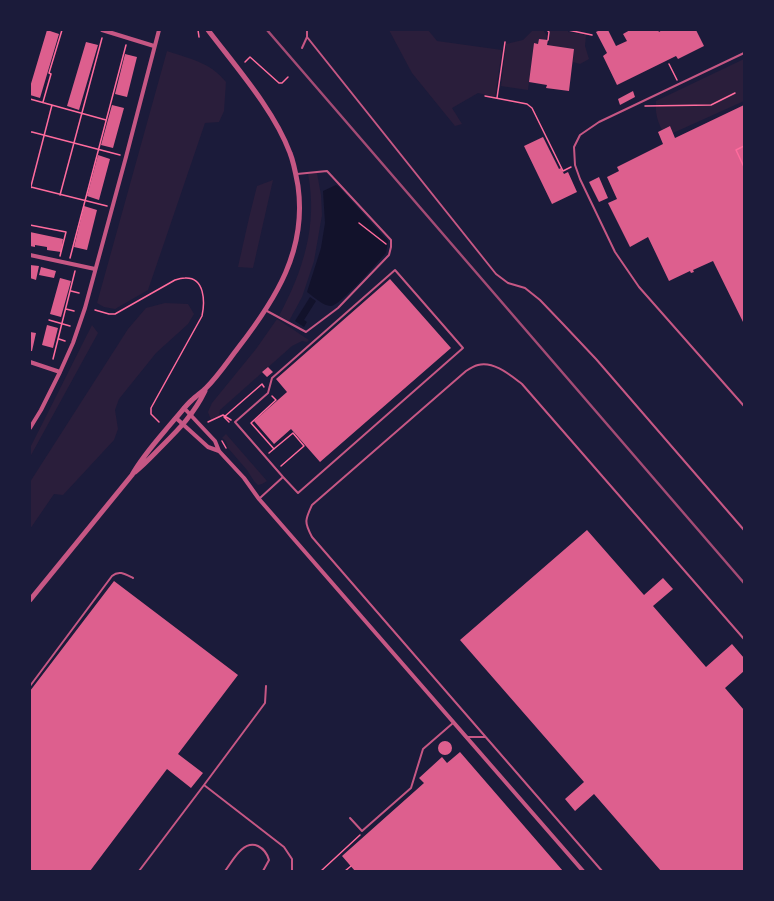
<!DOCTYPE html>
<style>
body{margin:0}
#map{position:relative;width:774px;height:901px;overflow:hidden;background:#1b1b3a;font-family:"Source Sans 3",sans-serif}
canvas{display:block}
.frame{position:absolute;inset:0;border:31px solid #1b1b3a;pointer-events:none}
</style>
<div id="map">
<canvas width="774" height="901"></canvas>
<div class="frame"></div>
</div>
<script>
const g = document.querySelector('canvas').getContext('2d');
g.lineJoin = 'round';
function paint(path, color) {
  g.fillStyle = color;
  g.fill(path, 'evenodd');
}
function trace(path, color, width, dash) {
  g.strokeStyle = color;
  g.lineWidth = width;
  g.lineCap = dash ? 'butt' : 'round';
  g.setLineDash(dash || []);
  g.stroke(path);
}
const green = new Path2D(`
 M389,30H428L437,41L502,50L495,97L478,93L452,108L462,124L455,126L412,73Z
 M533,30H543L547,36L546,40L539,39L538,44L534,43L528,90L501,86L506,44L523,40Z
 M549,30H568V32L586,35L585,46L589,59L580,64L573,62L574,49L549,46L550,32Z
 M167,51C190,59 210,62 226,82L224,111L219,122L205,123L148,290L115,309L104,307L97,303Z
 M744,59V101L673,133L670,126L662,130C657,121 655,111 656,101Z
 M317,173L321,195L322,215L314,261L302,297L289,321L279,316C303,271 318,225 308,174Z
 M273,180L253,268L238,267L249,218L257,186Z
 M165,303L188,304L194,314L188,324L156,353L119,399L115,410L118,429L114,440L63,495L54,494L30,529V482L128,329L146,308Z
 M277,319L309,340L307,342L302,341L292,346L220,410L219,416L211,420L208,412L212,403L256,349Z
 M92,325L98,333L30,457V448Z
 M226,434L267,481L262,484L258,485L254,481L247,470L228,448L226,441L222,438Z`);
const water = new Path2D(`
 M336,185L339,187L388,241L386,253C378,262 340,306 331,306C323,306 313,296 307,292L321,248L325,223L323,191Z
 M310,297L316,301L304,320L307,322L304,327L295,321Z`);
const building = new Path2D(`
 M47,30L59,34L40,98L30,95V87Z
 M600,30H608L616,46L627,41L623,34L630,30H658L659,32L662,30H696L704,46L678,59L676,56L617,85L603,56L607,53L596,32Z
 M539,39L548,40L547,45L574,49L569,91L546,88L547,85L529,82L534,43L538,44Z
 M86,42L98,45L79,110L67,106Z
 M125,54L137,57L127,97L115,94Z
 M633,91L635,97L620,105L618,99Z
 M112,105L124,108L113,148L101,145Z
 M744,105V324L713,261L693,270L694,272L691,273L690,271L669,281L648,237L630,247L608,203L617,199L607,177L619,171L617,167L663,144L658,132L670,126L675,138Z
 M543,137L559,169L561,168L564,174L568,172L577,192L552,204L524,146Z
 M98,155L110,159L99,200L87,196Z
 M599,177L608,198L599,202L589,182Z
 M84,206L97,210L87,250L74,247Z
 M30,232L63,239L61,252L47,250V247L35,245V247L30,246Z
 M30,265L39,266L36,280L30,278Z
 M41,267L56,271L54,278L39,275Z
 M60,278L71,281L61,317L50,314Z
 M390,279L451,348L320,462L291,429L274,444L254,421L287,392L276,379Z
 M47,325L58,328L53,348L42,345Z
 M30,332L36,333L32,351H30Z
 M268,367L273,372L267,377L262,372Z
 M587,530L644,595L663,578L673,589L653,606L706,667L732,644L744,658V671L725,688L744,710V871H661L594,794L575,811L565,799L584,782L460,640Z
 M114,581L238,675L178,754L203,773L191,788L167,769L90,871H30V691Z
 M438 748a7 7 0 1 1 14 0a7 7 0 1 1-14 0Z
 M460,752L563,871H355L342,856L424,783L419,778L442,757L447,763Z`);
const path = new Path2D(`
 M198,30L199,37
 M547,30L549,32L548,40
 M568,30L592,35
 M245,62L250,57L279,83H282L288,77
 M669,64L677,80
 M485,96L527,104L532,108L563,171L571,167
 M497,98L505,42
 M30,99L106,120
 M43,102L51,74L49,73L62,30
 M645,106L711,105L735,93
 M30,132H32L120,155
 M744,146L736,150L744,167
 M31,187L107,206
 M30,190L52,105
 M60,195L102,38
 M359,223L386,244
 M30,225L66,232L60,256
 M70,258L126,45
 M71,291L79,293
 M66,309L74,311
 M95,310L109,314H115L175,280C178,279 182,278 185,278C205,277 205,302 202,316L151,408V414L159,422
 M49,320L70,326
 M59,339L65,341
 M53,359L75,271
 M272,396L276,400L251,423L274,449
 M208,422L223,415L231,420
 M229,422L224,417L262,384L264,387
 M222,441L226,448
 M269,453L293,433L304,446L281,466
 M321,871L360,835
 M345,871L351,866`);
const service = new Path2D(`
 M307,37L496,274L508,283L525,288L540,300L563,324L596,359L744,530
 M302,48L307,37V30
 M744,53L599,122L580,135L574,147L575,165L580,179L615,252L639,287L744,406
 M267,311L306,332L338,308L389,255L391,247V240L327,171L297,174
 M260,498L283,477L298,493L463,348L395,270L272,378L268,393L235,422L283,477
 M30,686L112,576C119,570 125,574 133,578
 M266,686L265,703L204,785L284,847L292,859V871
 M466,737H485
 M350,818L362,831L411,788L423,749L453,723
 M139,871L204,785
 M225,871C232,862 243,839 258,846C264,849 267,853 269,860L263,871
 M602,871L312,537C304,522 305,520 312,505L466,371C469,369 474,366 478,365C494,361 510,375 522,384L744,639`);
const minor = new Path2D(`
 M102,30L154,46
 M30,255L95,269
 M30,362L60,372
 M184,408L215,441L219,451L244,478L259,499L583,871
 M176,418L208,447L219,451
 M30,428L41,410L60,372L73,343L85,308L126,157L159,30`);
const tertiary = new Path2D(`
 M135,472C145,464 153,455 162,446C179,429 194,414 205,391
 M30,600L132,475C143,455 159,438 174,420C180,414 185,406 192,400C196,396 202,392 206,388C218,376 228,361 238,348C276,299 307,250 298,186C296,175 294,163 290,153C274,110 236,67 208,30`);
const rail = new Path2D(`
 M267,30L744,583`);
paint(green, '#2a1e3b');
paint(water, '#12122b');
paint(building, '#dd5f8e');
trace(path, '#ff6b9d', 1.5);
trace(service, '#c65784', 2);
trace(minor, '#c65784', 4);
trace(tertiary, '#c65784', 5);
trace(rail, '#a44b75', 2.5);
</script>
